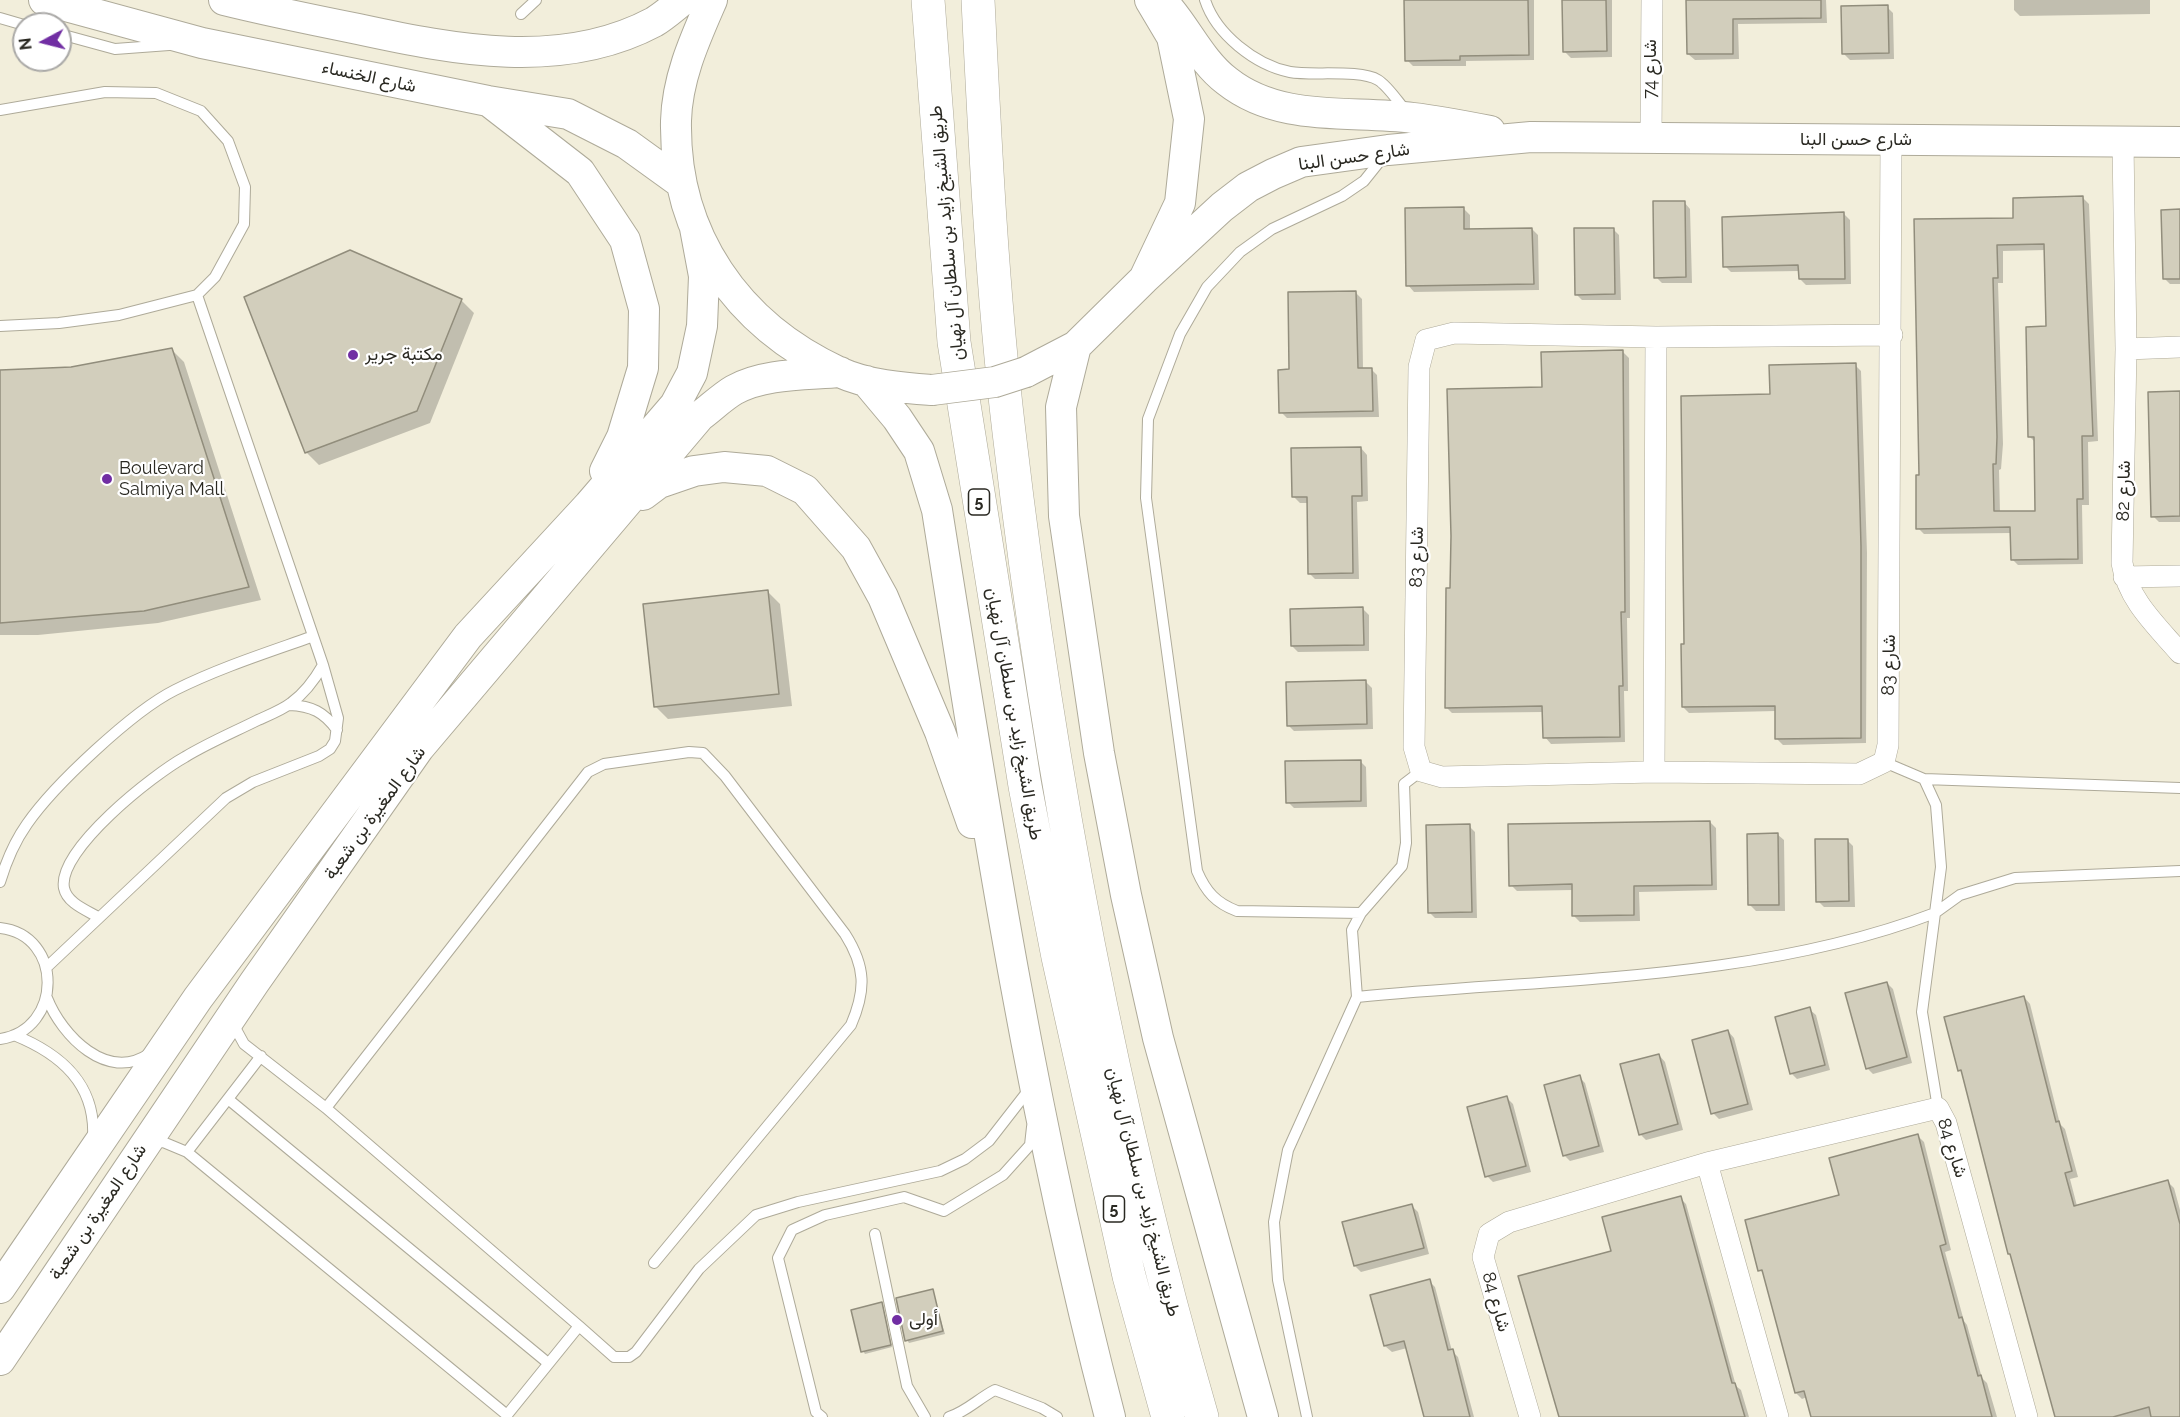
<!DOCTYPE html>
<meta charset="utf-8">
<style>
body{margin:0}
#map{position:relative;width:2180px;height:1417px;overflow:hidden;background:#f2eedb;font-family:Raleway,sans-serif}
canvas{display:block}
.north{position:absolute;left:12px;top:12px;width:60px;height:60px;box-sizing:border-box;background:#fff;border:2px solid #aaa9a7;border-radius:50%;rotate:263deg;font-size:16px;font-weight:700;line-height:24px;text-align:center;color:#2a2922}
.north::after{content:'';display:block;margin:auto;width:21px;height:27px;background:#712ea3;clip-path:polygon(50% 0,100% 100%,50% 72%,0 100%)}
</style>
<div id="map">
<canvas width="2180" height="1417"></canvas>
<div class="north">N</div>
</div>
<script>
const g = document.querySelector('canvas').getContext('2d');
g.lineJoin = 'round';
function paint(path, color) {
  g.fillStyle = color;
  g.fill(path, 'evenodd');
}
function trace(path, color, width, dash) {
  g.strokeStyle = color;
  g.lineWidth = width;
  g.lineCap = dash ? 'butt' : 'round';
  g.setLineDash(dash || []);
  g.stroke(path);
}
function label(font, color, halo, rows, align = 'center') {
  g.font = font + ' Raleway,Vazirmatn,sans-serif';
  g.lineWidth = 4.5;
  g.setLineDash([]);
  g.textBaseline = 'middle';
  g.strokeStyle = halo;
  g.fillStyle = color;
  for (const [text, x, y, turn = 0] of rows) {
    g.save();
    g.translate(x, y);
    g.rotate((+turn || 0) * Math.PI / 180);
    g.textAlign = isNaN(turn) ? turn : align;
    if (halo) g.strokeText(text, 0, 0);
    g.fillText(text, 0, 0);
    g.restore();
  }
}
const shadow = new Path2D(`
 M1406,0H1534V60L1466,61V66H1413L1407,60Z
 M1564,0H1612V57L1571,58L1565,52Z
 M1688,0H1826L1827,23L1738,24L1739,59L1695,60L1688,54Z
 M2014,0H2150V14L2020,16L2014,10Z
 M1887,7L1893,13L1894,59L1850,60L1843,53Z
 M2083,198L2089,204L2098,441L2088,442L2089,505H2082L2083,564L2018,565L2012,559V533L1924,534L1918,528L1921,476L1916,221L2015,219ZM2046,250L2047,328L2029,436L2036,443L2037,512L2000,513L1999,470L2001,469L2003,444L1998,283H2003V251Z
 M1684,202L1690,209L1692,283H1662L1656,277Z
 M1463,208L1470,215V231L1532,229L1538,235L1539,290L1414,292L1408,285Z
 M2180,211V284H2170L2164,278Z
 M1844,214L1850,220L1851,284L1806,285L1800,279V271L1731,272L1725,266Z
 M1613,229L1619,235L1621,300H1582L1576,294Z
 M1356,293L1362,299L1363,369H1371L1377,375L1379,417L1287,418L1281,412L1291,371Z
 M246,298L461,300L474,313L430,423L319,465L306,452Z
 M172,350L184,362L261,600L158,623L38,635H0V372L71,369Z
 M1623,352L1629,358L1630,618H1627L1628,691H1624L1625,742L1551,744L1545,737L1544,712L1452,713L1446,707L1451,589L1544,389Z
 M1855,365L1861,371L1867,553L1866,743L1783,745L1777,739L1776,711L1689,713L1683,707L1685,645L1771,395Z
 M2180,393V522H2159L2153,516Z
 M1361,448L1367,455L1368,501L1357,502L1359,579H1315L1309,573L1308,503H1300L1294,497Z
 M768,592L780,604L792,706L668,719L655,706Z
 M1363,609L1369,615V651L1298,652L1292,646Z
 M1366,682L1372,688L1373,729L1294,731L1288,725Z
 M1360,761L1366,767L1367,807L1294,808L1288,802Z
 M1710,822L1716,828L1717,890L1639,892L1640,921L1580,922L1574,916L1573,890L1517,891L1511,885Z
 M1469,826L1475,832L1477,918H1435L1429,912Z
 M1777,834L1784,840L1785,911H1756L1750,905Z
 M1847,840L1853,846L1855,907H1824L1818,901Z
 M1887,983L1893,989L1912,1063L1873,1074L1867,1068Z
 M2024,997L2030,1004L2060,1124L2065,1129L2078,1177L2070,1179L2077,1206L2168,1182L2174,1188L2180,1210V1417H2056L1964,1074L1960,1070Z
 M1809,1009L1816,1015L1830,1070L1797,1079L1791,1073Z
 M1728,1031L1734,1038L1753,1110L1719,1119L1713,1113Z
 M1659,1055L1665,1062L1683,1130L1646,1140L1640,1134Z
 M1579,1077L1585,1083L1604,1152L1570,1161L1564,1155Z
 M1507,1098L1513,1104L1531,1172L1493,1182L1487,1176Z
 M1918,1136L1924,1142L1951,1250L1945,1252L1964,1321L1967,1325L1982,1378L1987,1383L1997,1417H1812L1807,1397L1802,1399L1796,1393L1766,1276L1760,1270L1841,1196Z
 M1680,1198L1686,1204L1736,1386L1741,1390L1749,1417H1560L1613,1252Z
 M1411,1205L1418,1212L1429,1254L1361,1272L1355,1266Z
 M1429,1281L1435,1287L1452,1351L1458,1357L1474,1417H1425L1407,1348L1392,1352L1385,1346Z
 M932,1291L945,1334L909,1343L907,1340Z
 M881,1303L892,1347L865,1354L863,1351Z`);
const building = new Path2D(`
 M1404,0H1528L1529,55L1460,56V60L1405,61Z
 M1562,0H1606L1607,51L1563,52Z
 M1686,0H1821V18L1733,19V54H1687Z
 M1888,5L1889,53L1842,54L1841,6Z
 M2083,196L2093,436H2082L2083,499H2077L2078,559L2011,560L2010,527L1916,529V475H1919L1914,219L2013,218V198ZM2044,244L2046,326L2026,327L2028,437H2034L2035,511H1994L1993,464H1996L1997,437L1993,278H1998L1997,245Z
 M1653,201H1685L1686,277L1654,278Z
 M1464,207V229L1532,228L1534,284L1406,286L1405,208Z
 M2180,209V279H2163L2161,210Z
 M1844,212L1845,279H1799L1798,265L1723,267L1722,217Z
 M1574,228H1614L1615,294L1575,295Z
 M350,250L462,299L417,411L305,453L244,297Z
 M1356,291L1358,368H1372L1373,411L1279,413L1278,370L1289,369L1288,292Z
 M172,348L249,587L144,611L0,623V370L71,367Z
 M1623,350L1625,612H1621L1623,686H1619L1620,737L1543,738L1542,706L1445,708L1446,588H1450L1451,536L1447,389L1542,387L1541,352Z
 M1856,363L1861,546V738L1775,739V706L1682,707L1681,644H1684L1681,396L1770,394L1769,365Z
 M2180,391V516L2151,517L2148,392Z
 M1361,447L1362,496H1352L1353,573L1308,574L1307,497H1292L1291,448Z
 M768,590L779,694L654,707L643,604Z
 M1363,607L1364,645L1291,646L1290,609Z
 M1366,680L1367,724L1287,726L1286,682Z
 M1361,760V801L1286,803L1285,761Z
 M1710,821L1712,885L1634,886V915L1572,916V884L1509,886L1508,824Z
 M1470,824L1472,912L1428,913L1426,825Z
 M1778,833L1779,905H1748L1747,834Z
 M1815,839H1848L1849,901L1816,902Z
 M1887,982L1907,1057L1866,1069L1845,993Z
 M2024,996L2056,1122L2059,1121L2072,1171L2065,1173L2074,1206L2168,1180L2180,1224V1417H2151L2149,1407L2113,1417H2055L2010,1254H2008L1961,1070L1958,1071L1944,1017Z
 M1810,1007L1825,1065L1790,1074L1775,1017Z
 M1728,1030L1748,1104L1711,1114L1692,1040Z
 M1659,1054L1678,1124L1639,1135L1620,1064Z
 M1580,1075L1599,1146L1563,1156L1544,1085Z
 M1507,1096L1526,1166L1485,1177L1467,1107Z
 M1918,1134L1946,1244L1940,1246L1959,1318L1962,1317L1978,1376L1981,1375L1992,1417H1811L1804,1391L1795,1393L1762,1270L1758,1271L1745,1220L1839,1195L1829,1158Z
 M1681,1196L1732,1383H1735L1745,1417H1559L1518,1276L1611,1251L1602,1217Z
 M1412,1204L1424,1248L1354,1266L1342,1222Z
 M1430,1279L1448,1350L1453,1349L1470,1417H1424L1404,1341L1384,1346L1370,1295Z
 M933,1289L943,1331L905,1341L896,1298Z
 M882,1302L891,1345L861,1352L851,1310Z`);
const lane = new Path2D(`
 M1205,0C1216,34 1255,65 1290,72C1311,76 1360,69 1378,80C1388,86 1398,102 1406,111
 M521,14L536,0
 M0,18L24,25
 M60,34L115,49L169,45
 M0,110L105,92L156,93L201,111L228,141L245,187L244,224L215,277L197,295L119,315L59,323L0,326
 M289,705C312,706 324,712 337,730
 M1924,779L2180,788
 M0,882C6,862 15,841 27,824C54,785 133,711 175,690C219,668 266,653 311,637
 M1361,913L1237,911C1216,903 1206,892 1197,871L1146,498L1148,419L1180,334L1207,287L1240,252L1272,229L1342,196L1364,181L1384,156
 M98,917C86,910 67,903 64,888C57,850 154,774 185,757C208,743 234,732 258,720C269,715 282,710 291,703C305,693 315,679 323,665
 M0,928C64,935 63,1030 0,1039
 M47,967L226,798L253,782L319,756L330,749L335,741L338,718L323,665L197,295
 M1357,997C1548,978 1754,982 1935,913L1941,867L1936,805L1924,779L1884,762
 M47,998C62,1036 107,1082 149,1054
 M14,1035C61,1054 96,1084 93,1138
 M228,1099L548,1363
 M326,1108L588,772L604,764L689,752L703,753L725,776L845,934C866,967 866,990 851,1025L654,1263
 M1938,1108L1922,1012L1935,913L1960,895L2015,878L2180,871
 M151,1143L163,1142L187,1152L507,1415L579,1326L326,1108L244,1044L232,1022
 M187,1152L261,1056
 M875,1234L907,1386L925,1417
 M579,1326L614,1357H629L636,1352L699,1269L756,1215L798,1202L940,1171L965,1159L989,1141L1031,1087
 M822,1417L816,1412L778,1258L792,1230L825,1215L904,1197L944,1211L1003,1175L1030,1145L1032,1127
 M949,1417C966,1412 979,1398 995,1390L1042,1408L1057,1417
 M1307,1417L1278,1280L1274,1222L1288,1150L1357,997L1352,930L1361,913L1402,866L1406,843L1404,784L1421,771`);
const street = new Path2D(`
 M1651,138L1652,0
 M1891,140L1888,745L1884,762L1859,774L1654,772L1442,777L1421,771L1414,747L1419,367L1426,340L1454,333L1656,337L1892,335
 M2123,142L2126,349L2122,563C2128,600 2156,625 2180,653
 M2126,349L2180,347
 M2124,577L2180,576
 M1654,772L1656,337
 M1707,1163L1778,1417
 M1530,1417L1483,1257L1489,1234L1509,1222L1707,1163L1938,1108L1946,1123L2027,1417`);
const secondary = new Path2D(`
 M44,0L202,43L488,101L568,114L627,144L681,183
 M224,0C268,11 313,20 358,29C455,50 562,71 654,22C664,16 674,7 683,0
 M712,0C695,39 677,78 676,121C674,235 737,325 839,372C868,385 901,388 932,390
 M1170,10C1189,33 1203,63 1227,81C1280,123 1350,110 1413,118C1438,121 1464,126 1490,131
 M491,103L580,172L625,240L644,309L643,368L622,437L605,471
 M1144,279L1222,207L1248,187L1273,174L1301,162L1388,150L1531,137L2180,142
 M1076,346L1061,407L1064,516L1099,753L1126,895L1158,1038L1263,1417
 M1026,372L1076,346L1144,279L1180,203L1189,119L1172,37L1150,0
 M866,381L897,418L919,451L937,510C985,814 1032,1119 1110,1417
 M643,495L659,483L694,471L724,467L767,471L805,490L856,548L883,597L940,732L972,823
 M0,1288L198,998L468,636L589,505L675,405L692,373L702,326L704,276L695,228
 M0,1360L254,983L419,748L700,416C711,408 722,397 734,390C764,373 806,375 840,372`);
const highway = new Path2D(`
 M928,0L954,342L1025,786L1058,957L1129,1276L1168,1417
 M978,0C985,144 992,289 1009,432C1048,765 1109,1095 1202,1417`);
const secondaryBridge = new Path2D(`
 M932,390L995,382L1026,372`);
const markers = [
 [353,355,6,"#712ea3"],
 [107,479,6,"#712ea3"],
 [897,1320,6,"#712ea3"]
];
const shields = [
 [979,502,21],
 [1114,1209,21]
];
const shieldNames = [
 ["5",979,502],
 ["5",1114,1209]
];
const streetNames = [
 ["شارع 74",1651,69,-90],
 ["شارع الخنساء",369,77,12],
 ["شارع حسن البنا",1856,140],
 ["شارع حسن البنا",1354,157,-8],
 ["طريق الشيخ زايد بن سلطان آل نهيان",947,233,-95],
 ["شارع 82",2124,491,-89],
 ["شارع 83",1417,557,-89],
 ["شارع 83",1889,665,-89],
 ["طريق الشيخ زايد بن سلطان آل نهيان",1014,714,80],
 ["شارع المغيرة بن شعبة",375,813,-54],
 ["شارع 84",1952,1148,72],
 ["طريق الشيخ زايد بن سلطان آل نهيان",1143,1192,76],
 ["شارع المغيرة بن شعبة",98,1212,-56],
 ["شارع 84",1496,1302,74]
];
const poiNames = [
 ["مكتبة جرير",365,355],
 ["Boulevard",119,469],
 ["Salmiya Mall",119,490],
 ["أولى",909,1320]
];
paint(shadow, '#0003');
paint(building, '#d2cebc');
trace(building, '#918d7c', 1.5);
trace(lane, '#aeaa99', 12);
trace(street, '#aeaa99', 22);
trace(secondary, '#aeaa99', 32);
trace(highway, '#aeaa99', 34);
trace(lane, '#fff', 10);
trace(street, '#fff', 21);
trace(secondary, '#fff', 30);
trace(highway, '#fff', 33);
trace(secondaryBridge, '#aeaa99', 32, []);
trace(secondaryBridge, '#fff', 30);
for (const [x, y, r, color] of markers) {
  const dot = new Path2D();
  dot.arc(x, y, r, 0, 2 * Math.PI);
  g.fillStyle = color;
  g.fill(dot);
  trace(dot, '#fff', 2);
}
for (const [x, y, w] of shields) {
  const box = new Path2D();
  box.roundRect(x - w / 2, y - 13, w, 26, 4.5);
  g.fillStyle = '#fff';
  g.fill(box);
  trace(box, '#2a2922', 1.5);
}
label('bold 16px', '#2a2922', null, shieldNames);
label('18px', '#2a2922', '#fff', streetNames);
label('18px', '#2a2922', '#fff', poiNames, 'left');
</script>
